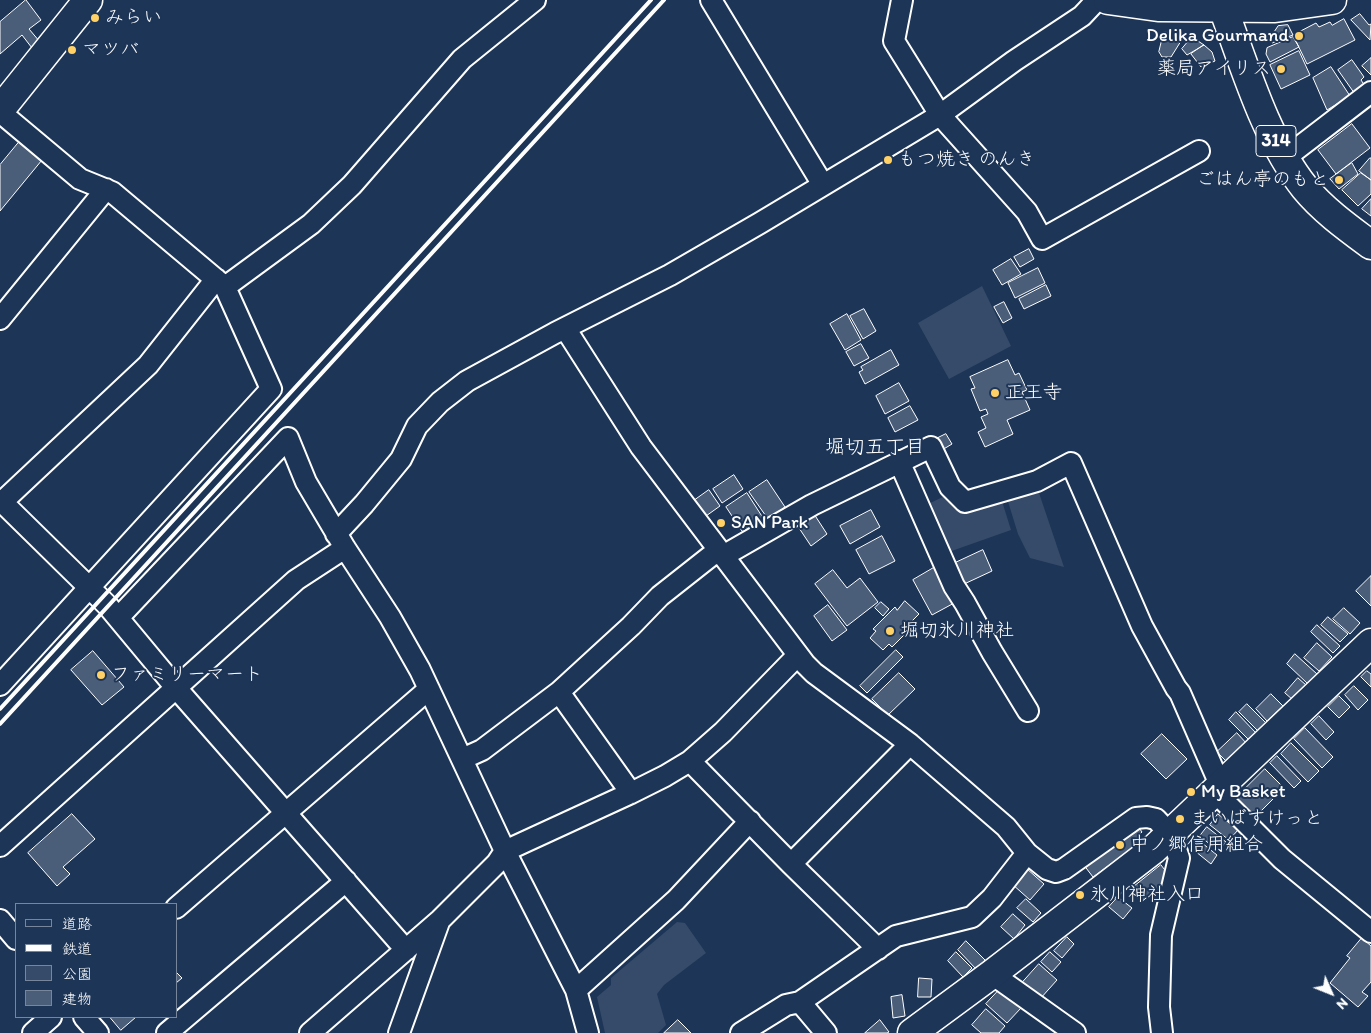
<!DOCTYPE html>
<meta charset="utf-8">
<style>
body{margin:0}
#map{position:relative;width:1371px;height:1033px;overflow:hidden;background:#1d3557;font-family:Itim,"Klee One",sans-serif}
canvas{display:block}
.legend{position:absolute;left:15px;top:903px;width:162px;height:115px;box-sizing:border-box;background:#1d3557;border:1px solid #77869a;margin:0;padding:6px 9px;list-style:none;font-size:15px;color:#fff}
.legend li{display:flex;align-items:center;gap:10px;height:25px}
.legend b{width:25px;border:1px solid #77869a}
.north{position:absolute;left:1306px;top:968px;width:50px;height:50px;-webkit-text-stroke:4px #1d3557;paint-order:stroke;rotate:134deg;font-size:14px;font-weight:700;line-height:20px;text-align:center;color:#fff}
.north::after{content:'';display:block;margin:auto;width:18px;height:22px;background:#fff;clip-path:polygon(50% 0,100% 100%,50% 72%,0 100%)}
</style>
<div id="map">
<canvas width="1371" height="1033"></canvas>
<ul class="legend">
<li><b style="height:6px;background:#1d3557"></b>道路</li>
<li><b style="height:6px;background:#fff"></b>鉄道</li>
<li><b style="height:14px;background:#364b69"></b>公園</li>
<li><b style="height:14px;background:#4a5d79"></b>建物</li>
</ul>
<div class="north">N</div>
</div>
<script>
const g = document.querySelector('canvas').getContext('2d');
g.lineJoin = 'round';
function paint(path, color) {
  g.fillStyle = color;
  g.fill(path, 'evenodd');
}
function trace(path, color, width, dash) {
  g.strokeStyle = color;
  g.lineWidth = width;
  g.lineCap = dash ? 'butt' : 'round';
  g.setLineDash(dash || []);
  g.stroke(path);
}
function label(font, color, halo, rows, align = 'center') {
  g.font = font + ' Itim,"Klee One",sans-serif';
  g.lineWidth = 4;
  g.setLineDash([]);
  g.textBaseline = 'middle';
  g.strokeStyle = halo;
  g.fillStyle = color;
  for (const [text, x, y, turn = 0] of rows) {
    g.save();
    g.translate(x, y);
    g.rotate((+turn || 0) * Math.PI / 180);
    g.textAlign = isNaN(turn) ? turn : align;
    if (halo) g.strokeText(text, 0, 0);
    g.fillText(text, 0, 0);
    g.restore();
  }
}
const green = new Path2D(`
 M982,286L1011,346L949,379L918,323Z
 M1037,487L1064,567L1030,558L1018,534L1006,495Z
 M949,494L1001,498L1011,530L946,553L924,506Z
 M677,922L685,923L706,953L664,985L657,994L666,1025L658,1033H605L597,997L611,985V978Z`);
const building = new Path2D(`
 M26,0L41,20L29,29L40,42L32,48L22,35L0,54V22Z
 M1360,14L1369,25L1371,24L1370,40L1351,20Z
 M1344,19L1355,40L1307,64L1293,35L1316,23L1319,27L1330,22L1332,25Z
 M1288,25L1293,35L1272,43L1270,38L1278,26Z
 M1164,32L1182,35L1181,41L1171,57H1162L1159,52Z
 M1192,37L1204,45L1187,55L1182,49Z
 M1293,37L1299,47L1270,62L1266,54L1267,48Z
 M1204,45L1212,52L1215,61L1201,67L1191,54Z
 M1299,51L1310,75L1281,89L1270,65Z
 M1371,58V75L1362,66Z
 M1352,60L1364,77L1361,80L1367,89L1357,97L1338,70Z
 M1331,67L1350,96L1327,110L1313,78Z
 M1352,124L1370,148L1336,174L1318,150Z
 M20,141L42,160L0,211V165Z
 M1370,158H1371V180L1359,171Z
 M1352,163L1358,174L1339,189L1330,179Z
 M1361,173L1371,180V194L1358,206L1342,190Z
 M1371,199V216L1362,209Z
 M1029,249L1034,259L1020,267L1014,257Z
 M1011,259L1021,274L1002,285L993,270Z
 M1038,268L1045,283L1015,298L1008,283Z
 M1046,285L1051,296L1024,309L1019,299Z
 M1004,302L1012,318L1003,323L994,307Z
 M864,309L876,331L863,339L850,316Z
 M847,314L861,340L845,350L830,324Z
 M861,344L869,358L854,366L846,352Z
 M891,350L899,365L865,384L859,372L863,370L861,367Z
 M1008,360L1015,375L1019,373L1027,390L1022,392L1030,410L1007,420L1013,434L985,447L978,432L986,428L981,417L988,414L986,409L980,411L971,389L975,388L970,377Z
 M899,383L909,401L885,414L876,396Z
 M910,406L918,420L895,432L888,418Z
 M946,434L952,444L942,450L936,439Z
 M734,475L743,489L722,503L713,489Z
 M767,480L785,507L768,519L749,492Z
 M709,490L720,506L706,516L695,500Z
 M747,493L765,521L744,534L726,507Z
 M871,510L880,527L850,544L840,526Z
 M814,514L827,534L811,546L797,525Z
 M882,536L895,561L869,574L856,550Z
 M983,550L992,571L962,585L953,564Z
 M937,566L956,602L932,615L913,580Z
 M833,570L847,588L860,578L878,602L847,626L815,584Z
 M1371,576V606L1356,591Z
 M905,601L919,614L911,622L914,625L892,647L889,644L883,650L870,638L876,631L873,629L895,607L897,610Z
 M881,602L889,609L883,616L875,608Z
 M828,605L847,630L832,641L814,616Z
 M1344,608L1360,623L1350,634L1333,619Z
 M1328,617L1348,634L1340,642L1321,625Z
 M1317,625L1340,646L1333,653L1311,632Z
 M1317,643L1332,657L1319,671L1304,658Z
 M896,650L903,657L867,693L860,686Z
 M93,651L124,687L102,705L71,670Z
 M1295,654L1317,674L1308,684L1287,664Z
 M1367,671L1371,674V687L1361,677Z
 M899,673L915,689L888,715L872,699Z
 M1298,678L1306,685L1293,700L1285,693Z
 M1354,686L1368,700L1358,710L1345,695Z
 M1271,694L1283,706L1267,721L1256,709Z
 M1339,696L1350,707L1339,718L1328,707Z
 M1247,704L1266,723L1258,731L1239,712Z
 M1236,712L1256,733L1249,740L1229,720Z
 M1319,716L1334,732L1326,740L1311,724Z
 M1305,728L1333,757L1322,768L1294,739Z
 M1237,733L1247,744L1228,763L1217,752Z
 M1162,734L1187,759L1166,779L1141,754Z
 M1291,743L1319,771L1308,782L1281,754Z
 M1277,756L1301,781L1294,788L1270,763Z
 M1265,769L1284,788L1255,817L1236,798Z
 M72,814L95,839L63,867L70,874L57,886L28,853Z
 M1218,814L1238,830L1229,840L1210,825Z
 M1137,825L1142,832L1137,837L1141,842L1093,877L1083,864Z
 M1207,827L1226,842L1218,851L1200,836Z
 M1197,839L1217,855L1211,864L1190,847Z
 M1161,865L1168,874L1167,882L1141,902L1131,889Z
 M1026,868L1044,884L1030,900L1012,884Z
 M1118,897L1132,908L1123,919L1109,907Z
 M1026,899L1041,913L1033,922L1017,908Z
 M1013,914L1025,925L1014,939L1001,927Z
 M1067,937L1074,944L1062,958L1054,951Z
 M1362,938L1371,946V982L1362,992L1368,996L1358,1007L1330,983L1350,958L1347,956Z
 M966,941L985,960L976,969L958,950Z
 M956,952L972,968L963,977L948,961Z
 M1050,952L1061,962L1052,972L1041,962Z
 M1039,964L1057,980L1040,999L1022,983Z
 M176,972L182,978L176,983Z
 M919,978L932,979L931,997H918Z
 M1000,989L1021,1008L1007,1023L986,1004Z
 M902,995L905,1016L893,1018L891,997Z
 M986,1009L1005,1026L999,1033H981L972,1025Z
 M110,1017H136L121,1030Z
 M678,1020L691,1033H664Z
 M880,1020L889,1032L887,1033H865Z`);
const street = new Path2D(`
 M711,0L823,185
 M902,0L894,41L940,115L1027,212L1042,239L1199,151
 M0,112L80,179L112,192L225,287L271,389L0,685
 M1285,158L1371,92
 M225,287L311,224L352,185L462,59L535,0
 M0,319L106,189
 M565,328L641,447L805,664L814,673L910,744L1006,827L1027,853L1047,869L1056,872L1064,869L1136,818L1147,817L1156,819L1171,835L1179,858L1161,935L1159,1007L1162,1033
 M899,461L954,586L965,603L992,652L1028,711
 M0,500L108,606L177,689L406,950
 M0,504L148,365L216,279
 M336,534L364,504L401,459L417,426L440,402L467,381L555,333L670,275L760,223L940,115L1014,61L1082,16L1097,0
 M118,618L288,438L306,482L345,548L390,617L420,670L505,851L576,990L588,1033
 M559,692L631,793
 M462,759L482,750L559,692L631,626L660,596L712,555L730,552L812,505L931,447L950,487L965,502L1037,481L1071,463L1142,626L1176,688L1180,693L1221,787
 M690,761L791,864L878,949
 M1216,793L1282,859L1371,932
 M0,846L296,580L345,548
 M791,864L910,744
 M176,908L429,689
 M0,920L16,939
 M992,974L1075,1033
 M576,990L676,900L750,821
 M800,1002L826,1033
 M84,1017L98,1033
 M33,1033L51,1017
 M167,1033L346,881
 M310,1033L440,920L497,863L505,851L631,793L665,776L690,761L723,732L798,655
 M399,1033L439,922
 M741,1033L786,1005L800,1002L896,936L972,917L992,898L1027,853`);
const secondary = new Path2D(`
 M0,110L88,0
 M912,1033L992,974L1153,850L1371,643`);
const primary = new Path2D(`
 M1108,0L1158,7L1275,8L1332,0
 M1220,0C1243,60 1264,137 1305,188C1323,210 1348,228 1371,245`);
const rail = new Path2D(`
 M0,709L651,0
 M0,724L664,0`);
const markers = [
 [95,18,5,"#ffd166"],
 [1299,36,5,"#ffd166"],
 [72,50,5,"#ffd166"],
 [1281,69,5,"#ffd166"],
 [888,160,5,"#ffd166"],
 [1339,180,5,"#ffd166"],
 [995,393,5,"#ffd166"],
 [721,523,5,"#ffd166"],
 [890,631,5,"#ffd166"],
 [101,675,5,"#ffd166"],
 [1191,792,5,"#ffd166"],
 [1180,819,5,"#ffd166"],
 [1120,845,5,"#ffd166"],
 [1080,895,5,"#ffd166"]
];
const shields = [
 [1276,141,40]
];
const shieldNames = [
 ["314",1276,141]
];
const poiNames = [
 ["みらい",105,18],
 ["Delika Gourmand",1289,36,"right"],
 ["マツバ",82,50],
 ["薬局アイリス",1271,69,"right"],
 ["もつ焼き のんき",898,160],
 ["ごはん亭のもと",1329,180,"right"],
 ["正王寺",1005,393],
 ["SAN Park",731,523],
 ["堀切氷川神社",900,631],
 ["ファミリーマート",111,675],
 ["My Basket",1201,792],
 ["まいばすけっと",1190,819],
 ["中ノ郷信用組合",1130,845],
 ["氷川神社入口",1090,895]
];
const neighbourhoodNames = [
 ["堀切五丁目",875,448]
];
paint(green, '#364b69');
paint(building, '#4a5d79');
trace(building, '#fff', 1);
trace(street, '#fff', 24);
trace(secondary, '#fff', 31);
trace(primary, '#fff', 31);
trace(street, '#1d3557', 20);
trace(secondary, '#1d3557', 28);
trace(primary, '#1d3557', 28);
trace(rail, '#fff', 4);
for (const [x, y, r, color] of markers) {
  const dot = new Path2D();
  dot.arc(x, y, r, 0, 2 * Math.PI);
  g.fillStyle = color;
  g.fill(dot);
  trace(dot, '#1d3557', 2);
}
for (const [x, y, w] of shields) {
  const box = new Path2D();
  box.roundRect(x - w / 2, y - 15.5, w, 31, 4);
  g.fillStyle = '#1d3557';
  g.fill(box);
  trace(box, '#fff', 1);
}
label('bold 18px', '#fff', null, shieldNames);
label('19px', '#fff', '#1d3557', poiNames, 'left');
label('20px', '#fff', '#1d3557', neighbourhoodNames);
</script>
